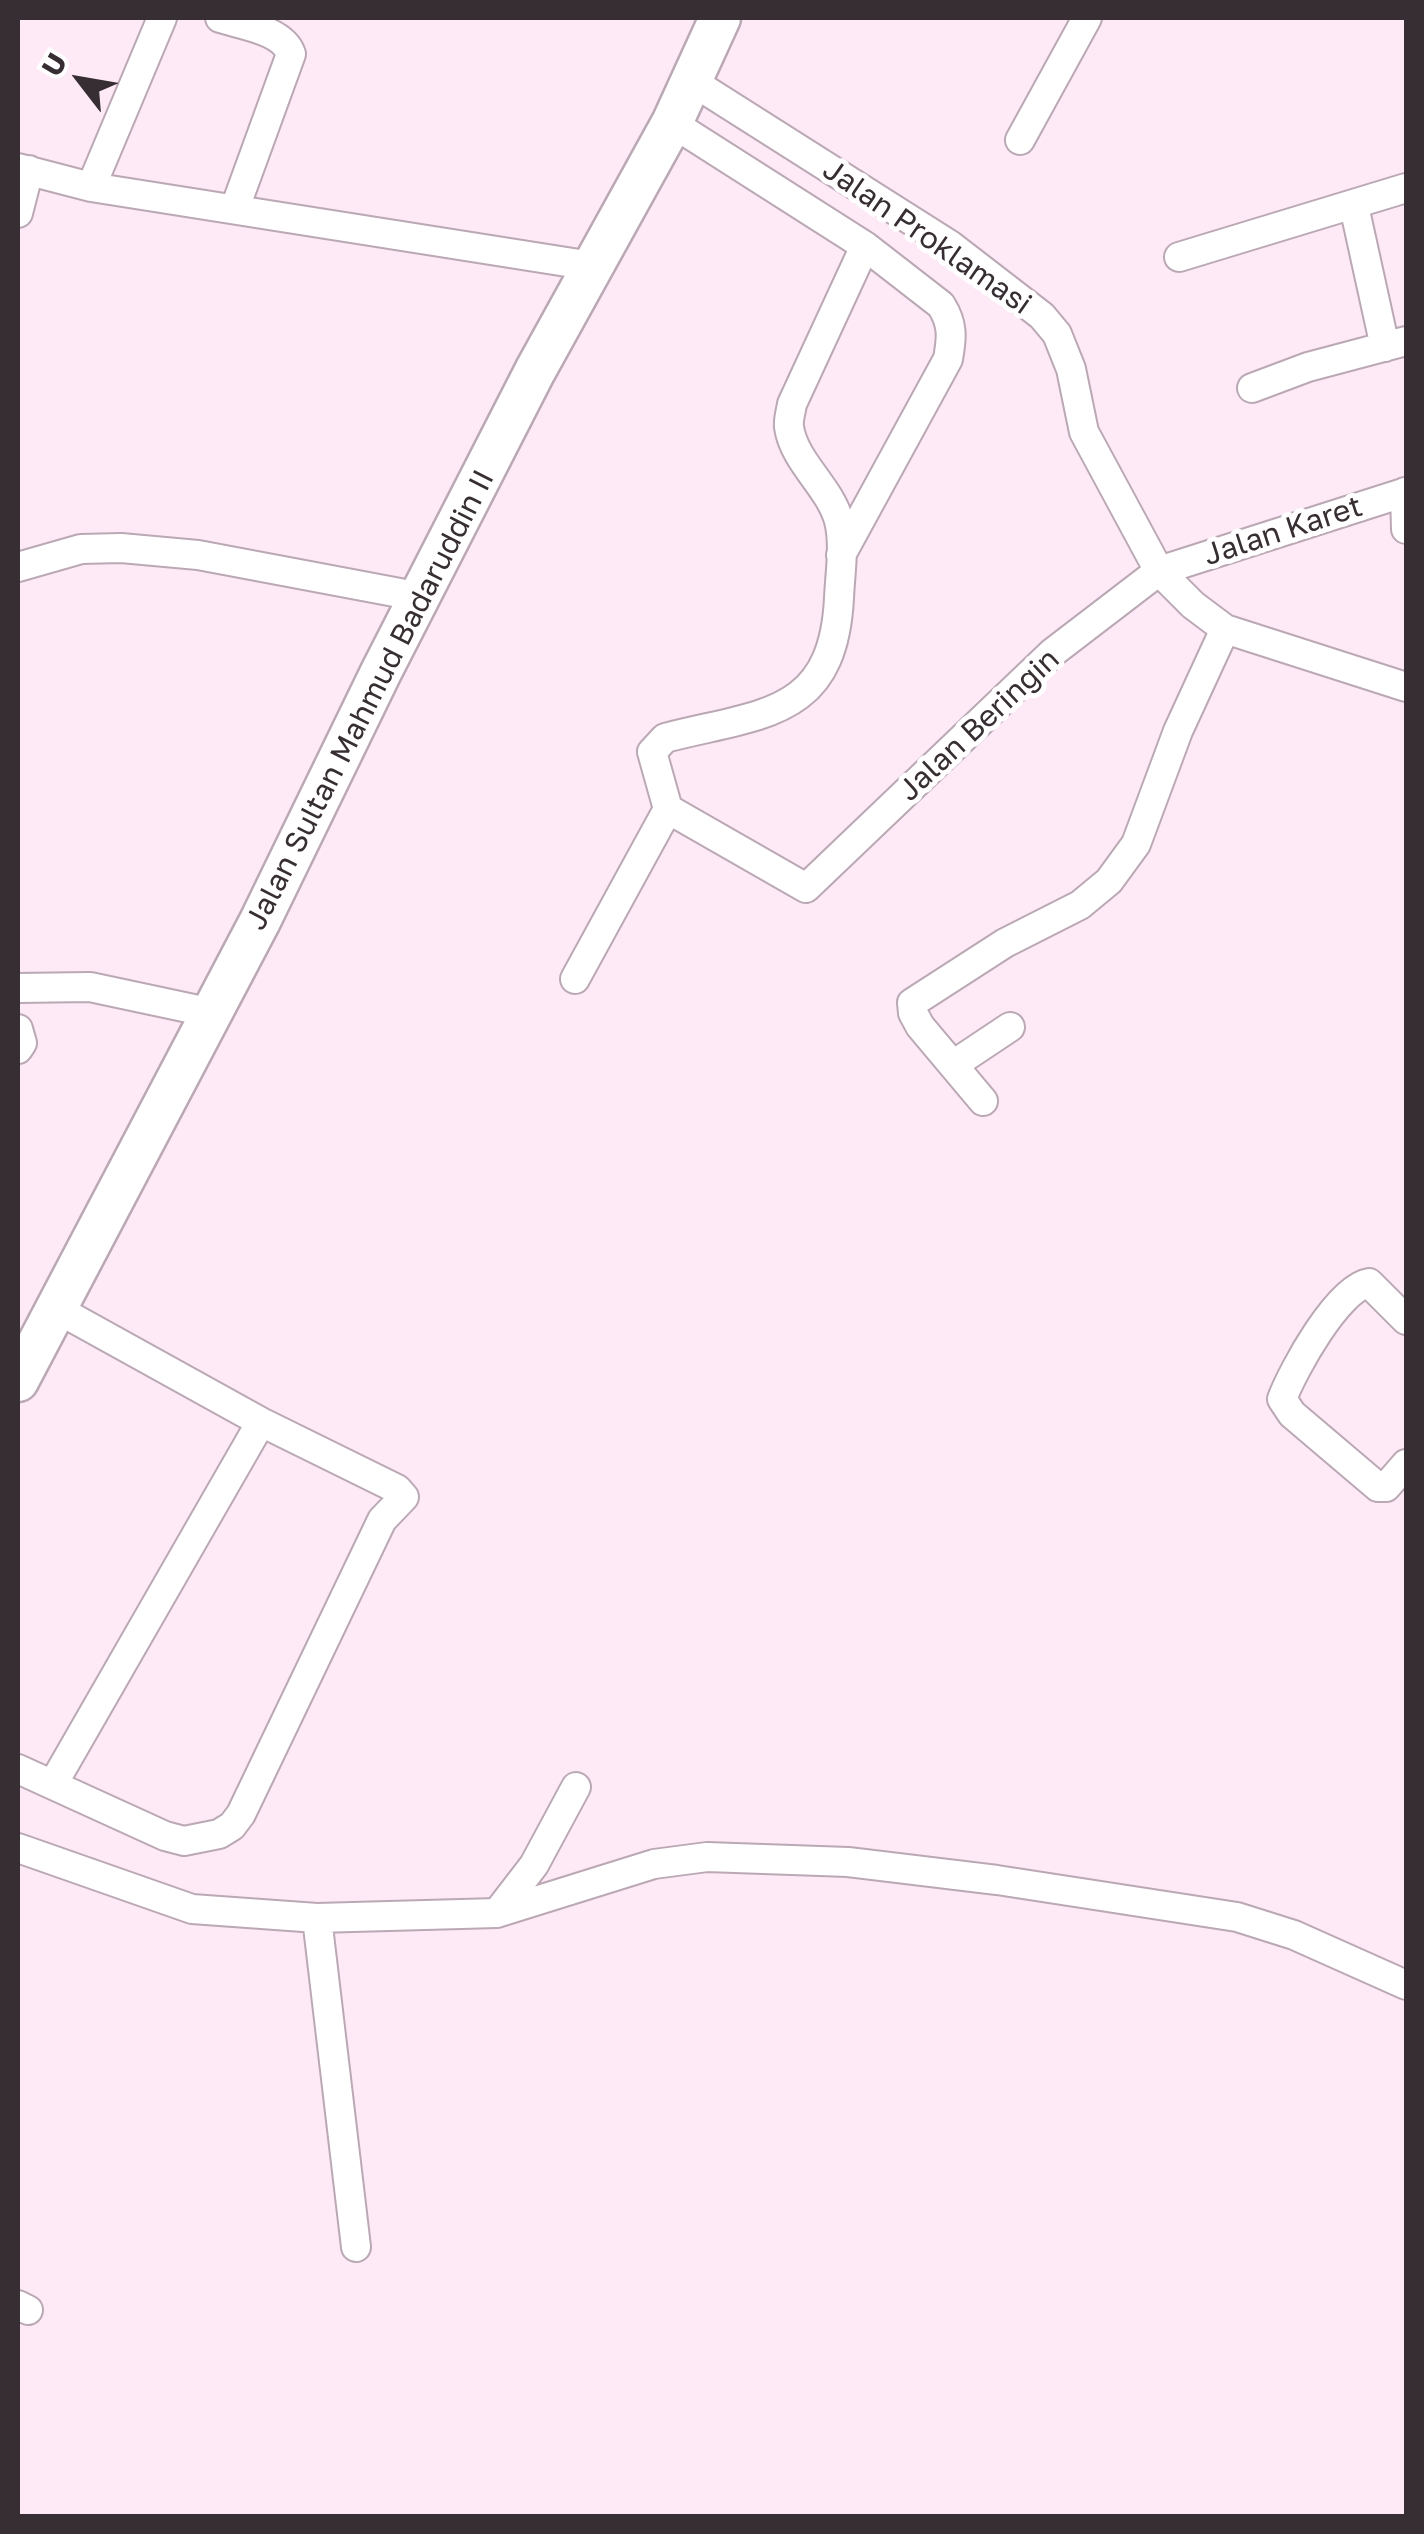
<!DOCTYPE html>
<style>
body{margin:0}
#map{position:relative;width:1424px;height:2534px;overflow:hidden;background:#fee9f7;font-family:"Golos Text",sans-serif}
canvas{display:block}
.frame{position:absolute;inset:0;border:20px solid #362e33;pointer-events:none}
.north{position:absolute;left:30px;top:30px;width:100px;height:100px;-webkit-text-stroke:8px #fff;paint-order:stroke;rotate:301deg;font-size:28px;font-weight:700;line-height:40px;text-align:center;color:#362e33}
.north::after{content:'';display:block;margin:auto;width:35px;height:45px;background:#362e33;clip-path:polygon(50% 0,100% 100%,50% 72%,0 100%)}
</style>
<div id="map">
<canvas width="1424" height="2534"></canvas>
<div class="frame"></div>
<div class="north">U</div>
</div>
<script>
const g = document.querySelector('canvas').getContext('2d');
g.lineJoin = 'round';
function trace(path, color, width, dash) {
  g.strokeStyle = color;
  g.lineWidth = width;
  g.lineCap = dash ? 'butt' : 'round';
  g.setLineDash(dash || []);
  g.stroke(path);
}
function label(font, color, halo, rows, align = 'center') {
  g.font = font + ' "Golos Text",sans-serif';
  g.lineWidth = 10;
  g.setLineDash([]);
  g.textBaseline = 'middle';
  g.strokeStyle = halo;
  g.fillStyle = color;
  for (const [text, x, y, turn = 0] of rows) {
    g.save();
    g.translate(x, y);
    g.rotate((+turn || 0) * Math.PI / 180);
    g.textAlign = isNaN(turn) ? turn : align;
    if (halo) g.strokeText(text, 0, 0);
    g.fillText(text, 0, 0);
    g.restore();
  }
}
const minor = new Path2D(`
 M220,18C242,25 283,30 291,54L235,208
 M693,82L950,245L1042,316L1057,334L1071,369L1084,432L1159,571L1193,605L1225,629L1406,687
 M672,123L865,246L941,305C953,324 952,337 948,359L841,555
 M1020,140L1087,18
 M18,168L91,187L592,266
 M91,187L162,18
 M1354,206L1385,347
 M18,213L29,170
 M865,246L792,404C791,411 788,420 789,427C794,462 830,487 839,521C845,545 840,574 839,598C833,718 761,713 665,738L652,752L668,809L806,888L1052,653L1159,571L1406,492
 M1179,257L1406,188
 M1252,388L1308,367L1406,341
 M1405,492L1406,529
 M18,567L81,549L121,548L198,555L421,597
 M575,979L668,809
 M18,988L90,987L212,1013
 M18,1029L22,1043L18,1049
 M953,1065L1010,1027
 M983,1101L920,1026L913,1013L912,1003L1005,943L1080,905L1109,881L1136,844L1178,731L1225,629
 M1406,1320L1369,1283C1338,1288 1293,1370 1282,1399L1292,1414L1378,1487H1386L1406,1464
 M18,1769L165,1836L184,1841L219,1834L232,1826L241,1814L382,1520L404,1497L397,1489L261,1422L55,1308
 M53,1784L261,1422
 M18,1848L192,1909L317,1918L497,1913L654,1864L707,1857L848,1862L997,1880L1237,1917L1294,1935L1406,1985
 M497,1913L534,1865L576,1787
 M317,1918L356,2247
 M18,2305L28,2310`);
const highway = new Path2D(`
 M18,1381L260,921L381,672L535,371L672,123L720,18`);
const streetNames = [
 ["Jalan Proklamasi",927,237,35],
 ["Jalan Karet",1283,531,-18],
 ["Jalan Sultan Mahmud Badaruddin II",370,700,-63],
 ["Jalan Beringin",979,725,-43]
];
trace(minor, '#bba8b5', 32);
trace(highway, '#bba8b5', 45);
trace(minor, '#fff', 28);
trace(highway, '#fff', 40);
label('30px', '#362e33', '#fff', streetNames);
</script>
